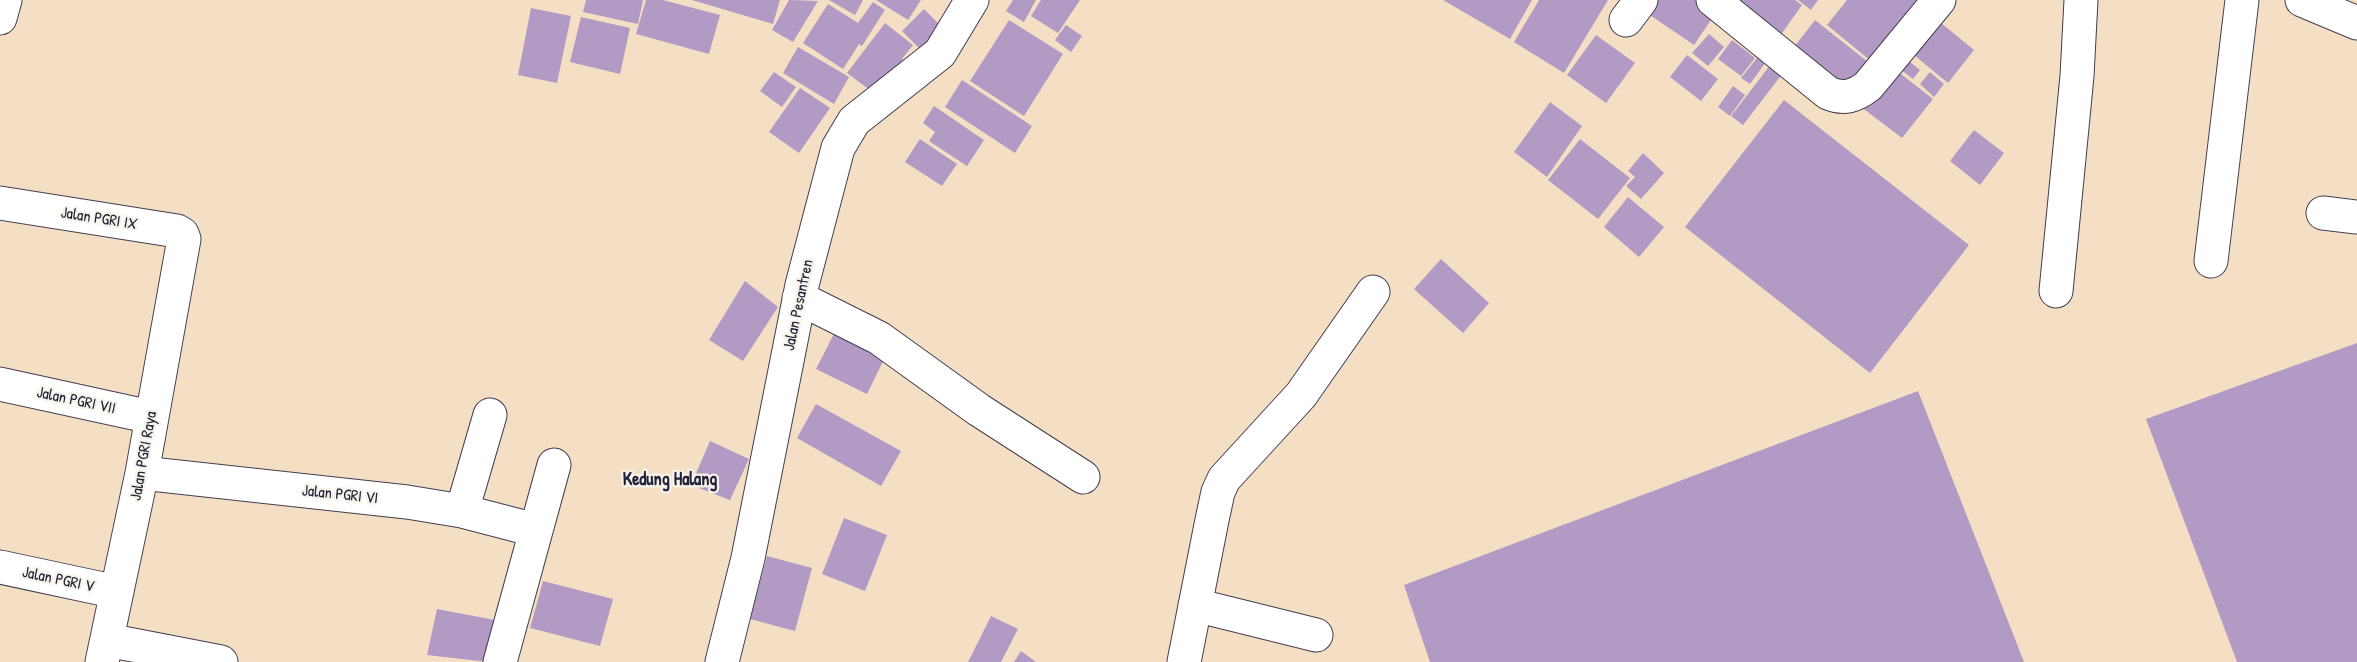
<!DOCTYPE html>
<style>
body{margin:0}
canvas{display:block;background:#f4dfc5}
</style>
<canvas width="2357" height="662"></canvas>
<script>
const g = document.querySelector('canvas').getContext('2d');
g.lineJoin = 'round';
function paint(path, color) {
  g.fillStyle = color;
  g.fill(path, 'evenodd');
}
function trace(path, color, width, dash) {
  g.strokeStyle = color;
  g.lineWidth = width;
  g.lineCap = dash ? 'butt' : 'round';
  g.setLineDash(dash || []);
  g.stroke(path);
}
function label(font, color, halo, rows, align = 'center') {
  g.font = font + ' "Patrick Hand",sans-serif';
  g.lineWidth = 4.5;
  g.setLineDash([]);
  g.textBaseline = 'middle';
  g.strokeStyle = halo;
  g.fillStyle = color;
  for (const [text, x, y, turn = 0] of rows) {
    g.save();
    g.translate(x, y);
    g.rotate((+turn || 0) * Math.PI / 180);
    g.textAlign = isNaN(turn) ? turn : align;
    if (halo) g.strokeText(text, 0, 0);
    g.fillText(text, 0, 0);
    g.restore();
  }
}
const building = new Path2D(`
 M586,0H643L638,24L583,12Z
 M646,0H663L720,15L709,54L636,34Z
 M692,0H780L773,24Z
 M789,0L818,1L793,42L772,30Z
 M829,0H863L855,15Z
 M876,0H921L908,20Z
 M1013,0H1036L1024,22L1006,11Z
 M1041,0H1080L1058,33L1031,16Z
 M1443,0H1532L1510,39Z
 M1539,0H1608L1564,73L1514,42Z
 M1647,0H1708L1719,8L1694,45L1641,9Z
 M1735,0H1795L1802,5L1775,43Z
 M1798,0H1818L1811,10Z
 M1847,0H1922L1872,62L1827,25Z
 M873,2L885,10L862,46L859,44L843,69L803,43L828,4L858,23Z
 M531,8L571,16L557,83L518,75Z
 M924,9L942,27L920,49L902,31Z
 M581,17L630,28L620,74L570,62Z
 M1935,18L1974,50L1948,83L1909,51Z
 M1009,20L1063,54L1024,116L970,81Z
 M1815,20L1868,62L1844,92L1791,51Z
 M885,23L913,45L902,59L910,65L875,94L847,73Z
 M1066,25L1082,36L1071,52L1055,40Z
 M1709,34L1724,47L1708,66L1692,53Z
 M1596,35L1635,63L1606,103L1567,75Z
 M1732,40L1755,58L1741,76L1718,59Z
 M798,47L849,77L834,104L783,73Z
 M1761,53L1768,59L1750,84L1741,78Z
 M1687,55L1718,79L1701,101L1670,77Z
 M1904,57L1920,70L1913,79L1896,66Z
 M1771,64L1783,73L1743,125L1731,116Z
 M1892,67L1933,99L1902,138L1861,107Z
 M774,72L796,87L782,107L760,91Z
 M1930,72L1944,84L1934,97L1920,84Z
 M962,80L1032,126L1015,153L945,107Z
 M1733,86L1745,95L1730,116L1718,107Z
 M800,88L830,108L799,153L769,132Z
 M1784,100L1969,245L1870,373L1685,227Z
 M1550,102L1582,126L1547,177L1514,152Z
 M934,106L984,140L967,166L929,141L935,132L923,123Z
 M1974,130L2004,153L1980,185L1950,161Z
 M920,139L957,164L942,186L905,162Z
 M1580,139L1630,178L1598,219L1548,180Z
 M1643,153L1664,173L1641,199L1626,186L1635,177L1628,171Z
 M1628,197L1664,227L1639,257L1604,227Z
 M1441,259L1489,303L1463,333L1414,289Z
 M745,281L778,307L743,361L709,340Z
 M840,322L890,347L867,394L816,369Z
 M2357,343V662H2237L2146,419Z
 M1918,391L2024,662H1430L1404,585Z
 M816,404L901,451L881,486L797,438Z
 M710,441L749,459L730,500L691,485Z
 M844,518L887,535L865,591L822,574Z
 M767,556L812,568L795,631L750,619Z
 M543,581L613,599L600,646L530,628Z
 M437,609L495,620L488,662L427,655Z
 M991,616L1018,629L1001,662H968Z
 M1021,651L1036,662H1014Z`);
const minor = new Path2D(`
 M1713,0L1828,93C1844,100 1855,96 1868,86L1939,0
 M2302,0L2357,23
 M0,18L5,0
 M1626,20L1641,0
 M0,203L177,231L182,234L184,239L142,473L102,662
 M2323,213L2357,217
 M2211,261L2242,0
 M2056,291L2077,76L2081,0
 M799,298L879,338L979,410L1083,477
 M0,384L151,417
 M142,473L407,502L462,511L535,530
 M462,511L490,415
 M0,567L117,592
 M1195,605L1316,635
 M107,640L221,662
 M500,662L554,465
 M722,662L748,558L802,285L838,148L854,121L940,53L972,0
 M1184,662L1212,520L1218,492L1224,479L1301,395L1373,292`);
const streetNames = [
 ["Jalan PGRI IX",99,219,9],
 ["Jalan Pesantren",799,305,-78],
 ["Jalan PGRI VII",76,401,12],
 ["Jalan PGRI Raya",144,456,-80],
 ["Jalan PGRI VI",340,495,6],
 ["Jalan PGRI V",58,580,12]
];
const neighbourhoodNames = [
 ["Kedung Halang",670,480]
];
paint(building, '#b39ac4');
trace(minor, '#423e50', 35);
trace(minor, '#fff', 33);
label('16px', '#22223b', '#f7f3e8', streetNames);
label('bold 18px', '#22223b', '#f7f3e8', neighbourhoodNames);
</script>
